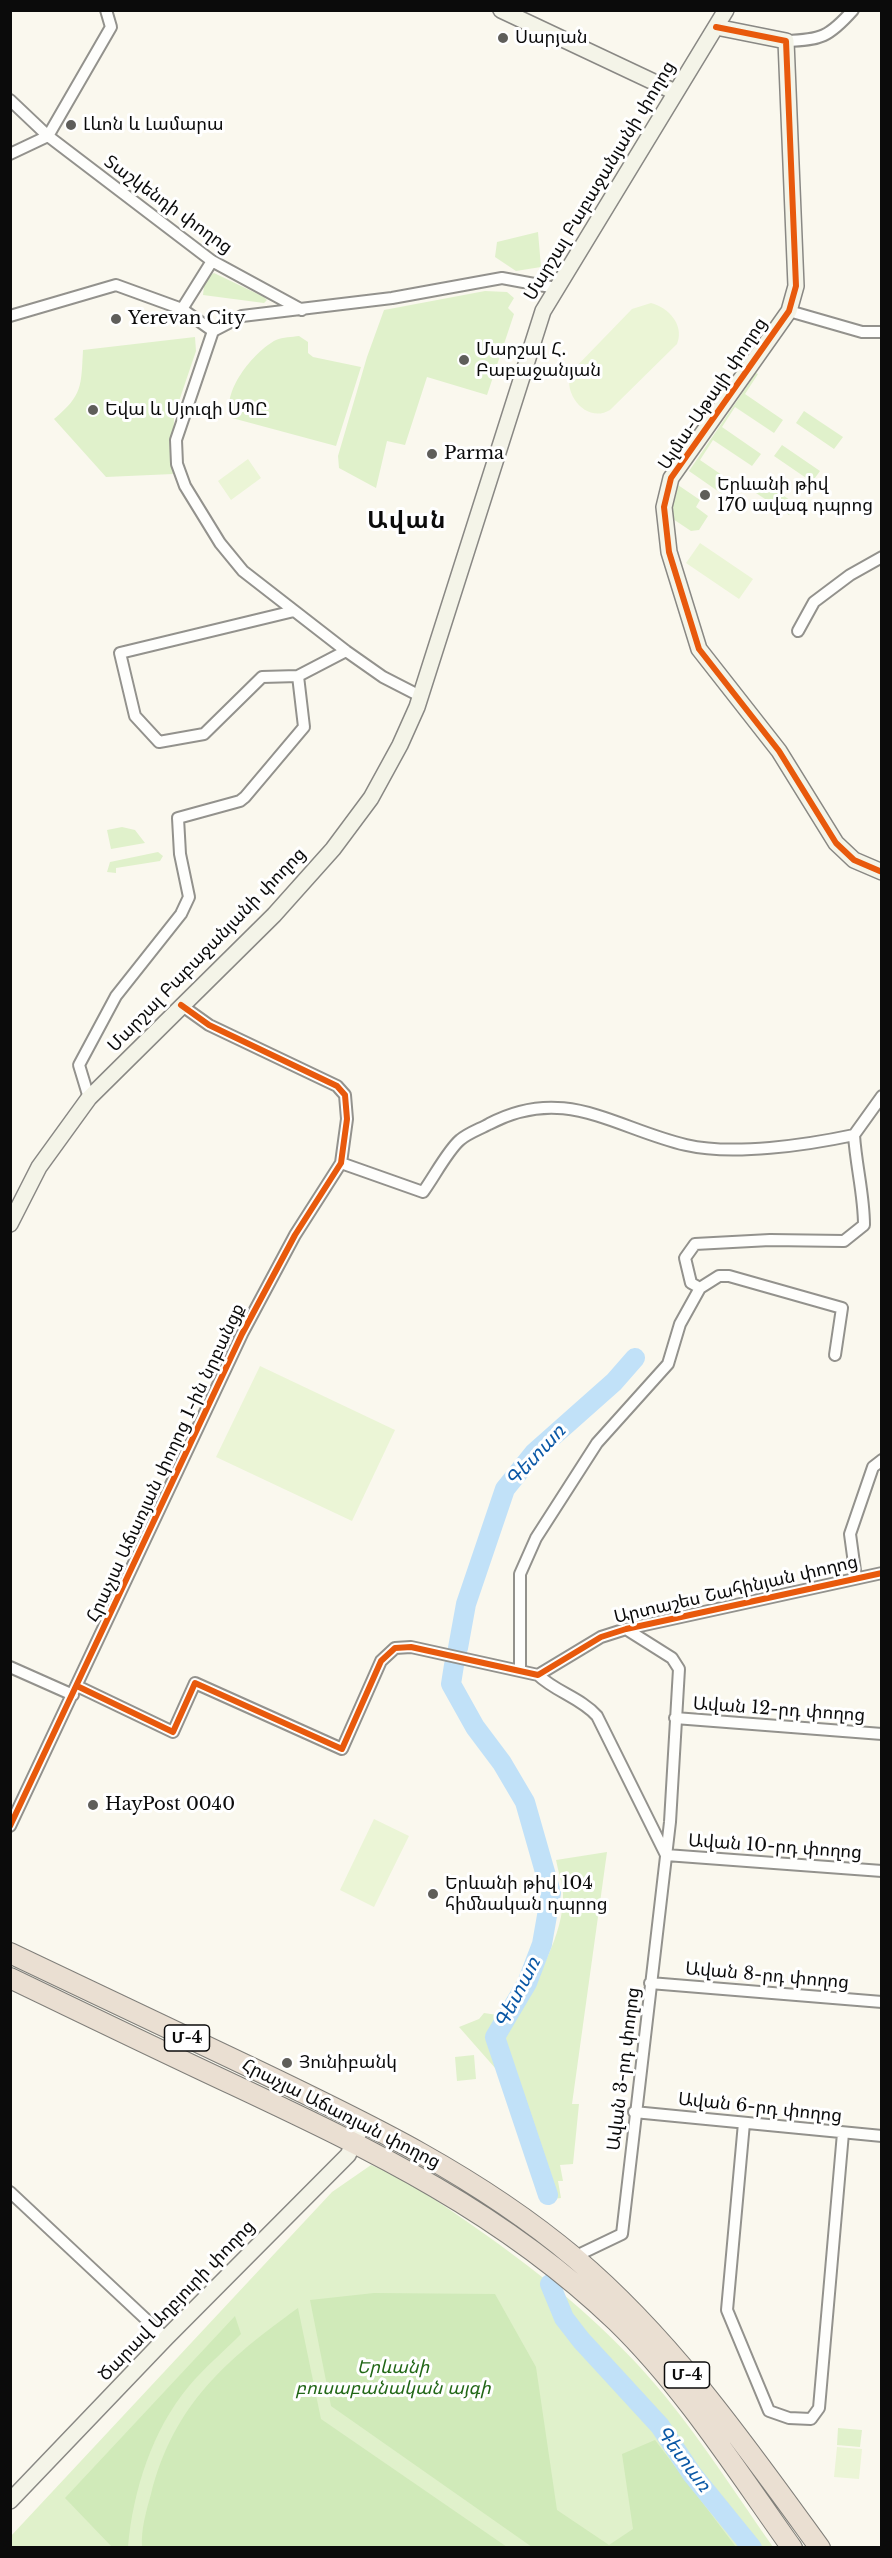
<!DOCTYPE html>
<meta charset="utf-8">
<style>
body{margin:0}
#map{position:relative;width:892px;height:2558px;overflow:hidden;background:#faf8ee;font-family:"Libre Baskerville",serif}
canvas{display:block}
.frame{position:absolute;inset:0;border:12px solid #0b0b0b;pointer-events:none}
</style>
<div id="map">
<canvas width="892" height="2558"></canvas>
<div class="frame"></div>
</div>
<script>
const g = document.querySelector('canvas').getContext('2d');
g.lineJoin = 'round';
function paint(path, color) {
  g.fillStyle = color;
  g.fill(path, 'evenodd');
}
function trace(path, color, width, dash) {
  g.strokeStyle = color;
  g.lineWidth = width;
  g.lineCap = dash ? 'butt' : 'round';
  g.setLineDash(dash || []);
  g.stroke(path);
}
function label(font, color, halo, rows, align = 'center') {
  g.font = font + ' "Libre Baskerville","Noto Sans Armenian",serif';
  g.lineWidth = 6;
  g.setLineDash([]);
  g.textBaseline = 'middle';
  g.strokeStyle = halo;
  g.fillStyle = color;
  for (const [text, x, y, turn = 0] of rows) {
    g.save();
    g.translate(x, y);
    g.rotate((+turn || 0) * Math.PI / 180);
    g.textAlign = isNaN(turn) ? turn : align;
    if (halo) g.strokeText(text, 0, 0);
    g.fillText(text, 0, 0);
    g.restore();
  }
}
const green = new Path2D(`
 M538,232L541,267L516,271L495,257L497,242Z
 M214,273L264,297L267,300L264,303L203,295L205,278Z
 M485,291L507,292L514,298L508,308L514,314L487,395L427,377L405,445L387,441L376,488L339,468L338,456L367,357L384,310Z
 M299,336L308,342V353L313,357L361,367L336,446L232,418C219,394 254,351 276,340C283,337 292,337 299,336Z
 M195,337L196,351L174,416L173,474L106,477L54,419C83,395 81,386 83,350Z
 M756,373L758,374L745,394L783,420L774,433L735,407L722,427L761,454L752,466L713,440L700,460L738,486L734,493L726,488L722,494L689,471Z
 M804,411L843,437L834,449L796,423Z
 M782,445L820,471L812,482L774,456Z
 M760,480L796,504L789,515L753,491Z
 M678,485L700,500L696,507L708,516L699,530L691,531L673,519L669,498Z
 M122,827L135,830L145,843L111,849L107,830Z
 M158,852L163,856L160,861L116,868V873L107,872L110,862Z
 M607,1852L572,2104H579L573,2164L560,2165L563,2181H558L561,2198L543,2200L503,2077L459,2027L479,2019L484,2013L511,2017C535,1986 565,1933 563,1893C562,1882 558,1871 556,1860Z
 M474,2055L476,2079L457,2081L455,2057Z
 M371,2165C409,2181 442,2204 476,2228C545,2276 611,2330 665,2396C704,2444 738,2497 773,2547L11,2548L10,2537L332,2192Z
 M838,2428L862,2430L860,2447L837,2445Z`);
const forest = new Path2D(`
 M374,2293L495,2294L536,2367L557,2510L609,2545L633,2529L622,2454L655,2440L736,2547H532L331,2406L310,2300Z
 M298,2308L321,2419L507,2547H142C141,2529 146,2512 151,2494C174,2404 226,2360 298,2308Z
 M235,2316L241,2334C224,2351 204,2368 189,2386C152,2430 133,2491 128,2547H112L65,2498Z`);
const pitch = new Path2D(`
 M651,303C668,307 685,325 677,344L610,410C587,424 562,394 571,372L632,309Z
 M248,459L261,478L231,500L218,481Z
 M700,543L753,579L739,599L686,563Z
 M260,1366L395,1430L352,1521L216,1457Z
 M374,1819L409,1836L374,1907L340,1890Z
 M837,2447L862,2449L859,2479L834,2477Z`);
const river = new Path2D(`
 M458,1648L466,1604L505,1489L534,1453L614,1382L635,1358
 M454,1665L451,1684L475,1727L502,1763L525,1802L551,1893L542,1944L527,1983L495,2037L548,2195
 M550,2284L564,2318L581,2340L660,2426L692,2474L752,2548`);
const street = new Path2D(`
 M786,41C821,40 829,37 853,10
 M10,100L48,136L212,261L302,310
 M48,136L111,27L106,10
 M10,154L48,136
 M182,309L212,261
 M789,311L862,332H882
 M10,316L116,285L182,309L213,331
 M294,611L120,653L135,716L159,742L204,734L262,677L298,676
 M798,631L814,602L850,575L882,557
 M420,696L383,677L346,651L243,571L220,543L185,486L177,464L176,440L213,331L242,316L392,298L502,278L556,288
 M89,1098L79,1065L116,996L181,914L189,897L180,854L178,818L240,801L245,797L304,727L298,676L346,651
 M341,1163L423,1192C434,1177 448,1150 460,1140C468,1133 480,1129 489,1124C565,1084 614,1128 686,1145C733,1156 807,1145 854,1135L882,1096
 M700,1288L691,1283L685,1258L695,1244L770,1240L844,1241L864,1225C864,1195 856,1166 854,1135
 M856,1578L850,1534L873,1467L882,1460
 M10,1667L73,1695
 M520,1670V1574L536,1538L597,1443L668,1364L680,1324L700,1288L719,1276H729L842,1308L835,1355
 M538,1675C556,1692 581,1698 597,1716L666,1855L882,1871
 M77,1686L173,1732L195,1683L342,1749L381,1661L395,1648L411,1647L538,1675L601,1637L626,1629L882,1573
 M675,1718L882,1734
 M10,1826L242,1334L295,1235L341,1163L347,1119L345,1095L337,1086L209,1025L181,1005
 M650,1983L882,2002
 M634,2112L882,2136
 M744,2123L727,2310L769,2411L789,2418L811,2419L819,2408L843,2133
 M10,2192L166,2338
 M574,2257L622,2234L670,1822L679,1669L672,1658L626,1629`);
const secondary = new Path2D(`
 M501,10L675,92
 M716,27L786,41L796,286L789,311L671,478L664,507L669,552L699,649L779,751L836,843L854,860L882,872
 M10,1224L39,1167L89,1098L274,915L333,849L371,798L400,745L417,707L543,311L726,10
 M10,2501L166,2338L348,2155L364,2122`);
const highway = new Path2D(`
 M10,1953C91,1991 171,2030 252,2068C365,2122 478,2176 575,2258C671,2339 746,2446 820,2548
 M10,1978C85,2014 159,2050 234,2085C374,2151 502,2212 616,2321C684,2387 737,2471 792,2548`);
const cycleway = new Path2D(`
 M716,27L786,41L796,286L789,311L671,478L664,507L669,552L699,649L779,751L836,843L854,860L882,872
 M77,1686L173,1732L195,1683L342,1749L381,1661L395,1648L411,1647L538,1675L601,1637L626,1629L882,1573
 M10,1826L242,1334L295,1235L341,1163L347,1119L345,1095L337,1086L209,1025L181,1005`);
const markers = [
 [503,38,6,"#5f5e5a"],
 [71,125,6,"#5f5e5a"],
 [116,319,6,"#5f5e5a"],
 [464,360,6,"#5f5e5a"],
 [93,410,6,"#5f5e5a"],
 [432,454,6,"#5f5e5a"],
 [705,495,6,"#5f5e5a"],
 [93,1805,6,"#5f5e5a"],
 [433,1894,6,"#5f5e5a"],
 [287,2063,6,"#5f5e5a"]
];
const shields = [
 [187,2038,45],
 [687,2375,45]
];
const shieldNames = [
 ["Մ-4",187,2038],
 ["Մ-4",687,2375]
];
const poiNames = [
 ["Սարյան",515,38],
 ["Լևոն և Լամարա",83,125],
 ["Yerevan City",128,319],
 ["Մարշալ Հ.",476,350],
 ["Բաբաջանյան",476,371],
 ["Եվա և Սյուզի ՍՊԸ",105,410],
 ["Parma",444,454],
 ["Երևանի թիվ",717,485],
 ["170 ավագ դպրոց",717,506],
 ["HayPost 0040",105,1805],
 ["Երևանի թիվ 104",445,1884],
 ["հիմնական դպրոց",445,1905],
 ["Յունիբանկ",299,2063]
];
const streetNames = [
 ["Մարշալ Բաբաջանյանի փողոց",600,181,-59],
 ["Տաշկենդի փողոց",168,205,36],
 ["Ալմա-Աթայի փողոց",713,394,-56],
 ["Մարշալ Բաբաջանյանի փողոց",207,950,-46],
 ["Հրաչյա Աճառյան փողոց 1-ին նրբանցք",166,1463,-65],
 ["Արտաշես Շահինյան փողոց",736,1590,-13],
 ["Ավան 12-րդ փողոց",779,1710,4],
 ["Ավան 10-րդ փողոց",775,1847,4],
 ["Ավան 8-րդ փողոց",767,1976,5],
 ["Ավան 3-րդ փողոց",624,2069,-83],
 ["Ավան 6-րդ փողոց",760,2108,6],
 ["Հրաչյա Աճառյան փողոց",341,2114,27],
 ["Ծարավ Աղբյուրի փողոց",177,2301,-46]
];
const parkNames = [
 ["Երևանի",393,2368],
 ["բուսաբանական այգի",393,2389]
];
const waterNames = [
 ["Գետառ",536,1456,-47],
 ["Գետառ",518,1993,-63],
 ["Գետառ",683,2459,53]
];
const districtNames = [
 ["Ավան",407,521]
];
paint(green, '#e0f1cb');
paint(forest, '#d0eab9');
paint(pitch, '#ebf5d6');
trace(river, '#c1e1f8', 20);
trace(street, '#93928d', 14);
trace(secondary, '#898884', 18);
trace(highway, '#807f7a', 22);
trace(street, '#fefefc', 10);
trace(secondary, '#f4f4e8', 15);
trace(highway, '#eadfd2', 20);
trace(cycleway, '#e8590c', 6);
for (const [x, y, r, color] of markers) {
  const dot = new Path2D();
  dot.arc(x, y, r, 0, 2 * Math.PI);
  g.fillStyle = color;
  g.fill(dot);
  trace(dot, '#fff', 2);
}
for (const [x, y, w] of shields) {
  const box = new Path2D();
  box.roundRect(x - w / 2, y - 13, w, 26, 4.5);
  g.fillStyle = '#fff';
  g.fill(box);
  trace(box, '#0b0b0b', 1.5);
}
label('bold 16px', '#0b0b0b', null, shieldNames);
label('18px', '#0b0b0b', '#fff', poiNames, 'left');
label('18px', '#0b0b0b', '#fff', streetNames);
label('italic 18px', '#226717', '#fff', parkNames);
label('italic 20px', '#0b58a6', '#fff', waterNames);
g.letterSpacing = '1.5px';
label('bold 24px', '#0b0b0b', '#fff', districtNames);
g.letterSpacing = '0px';
</script>
